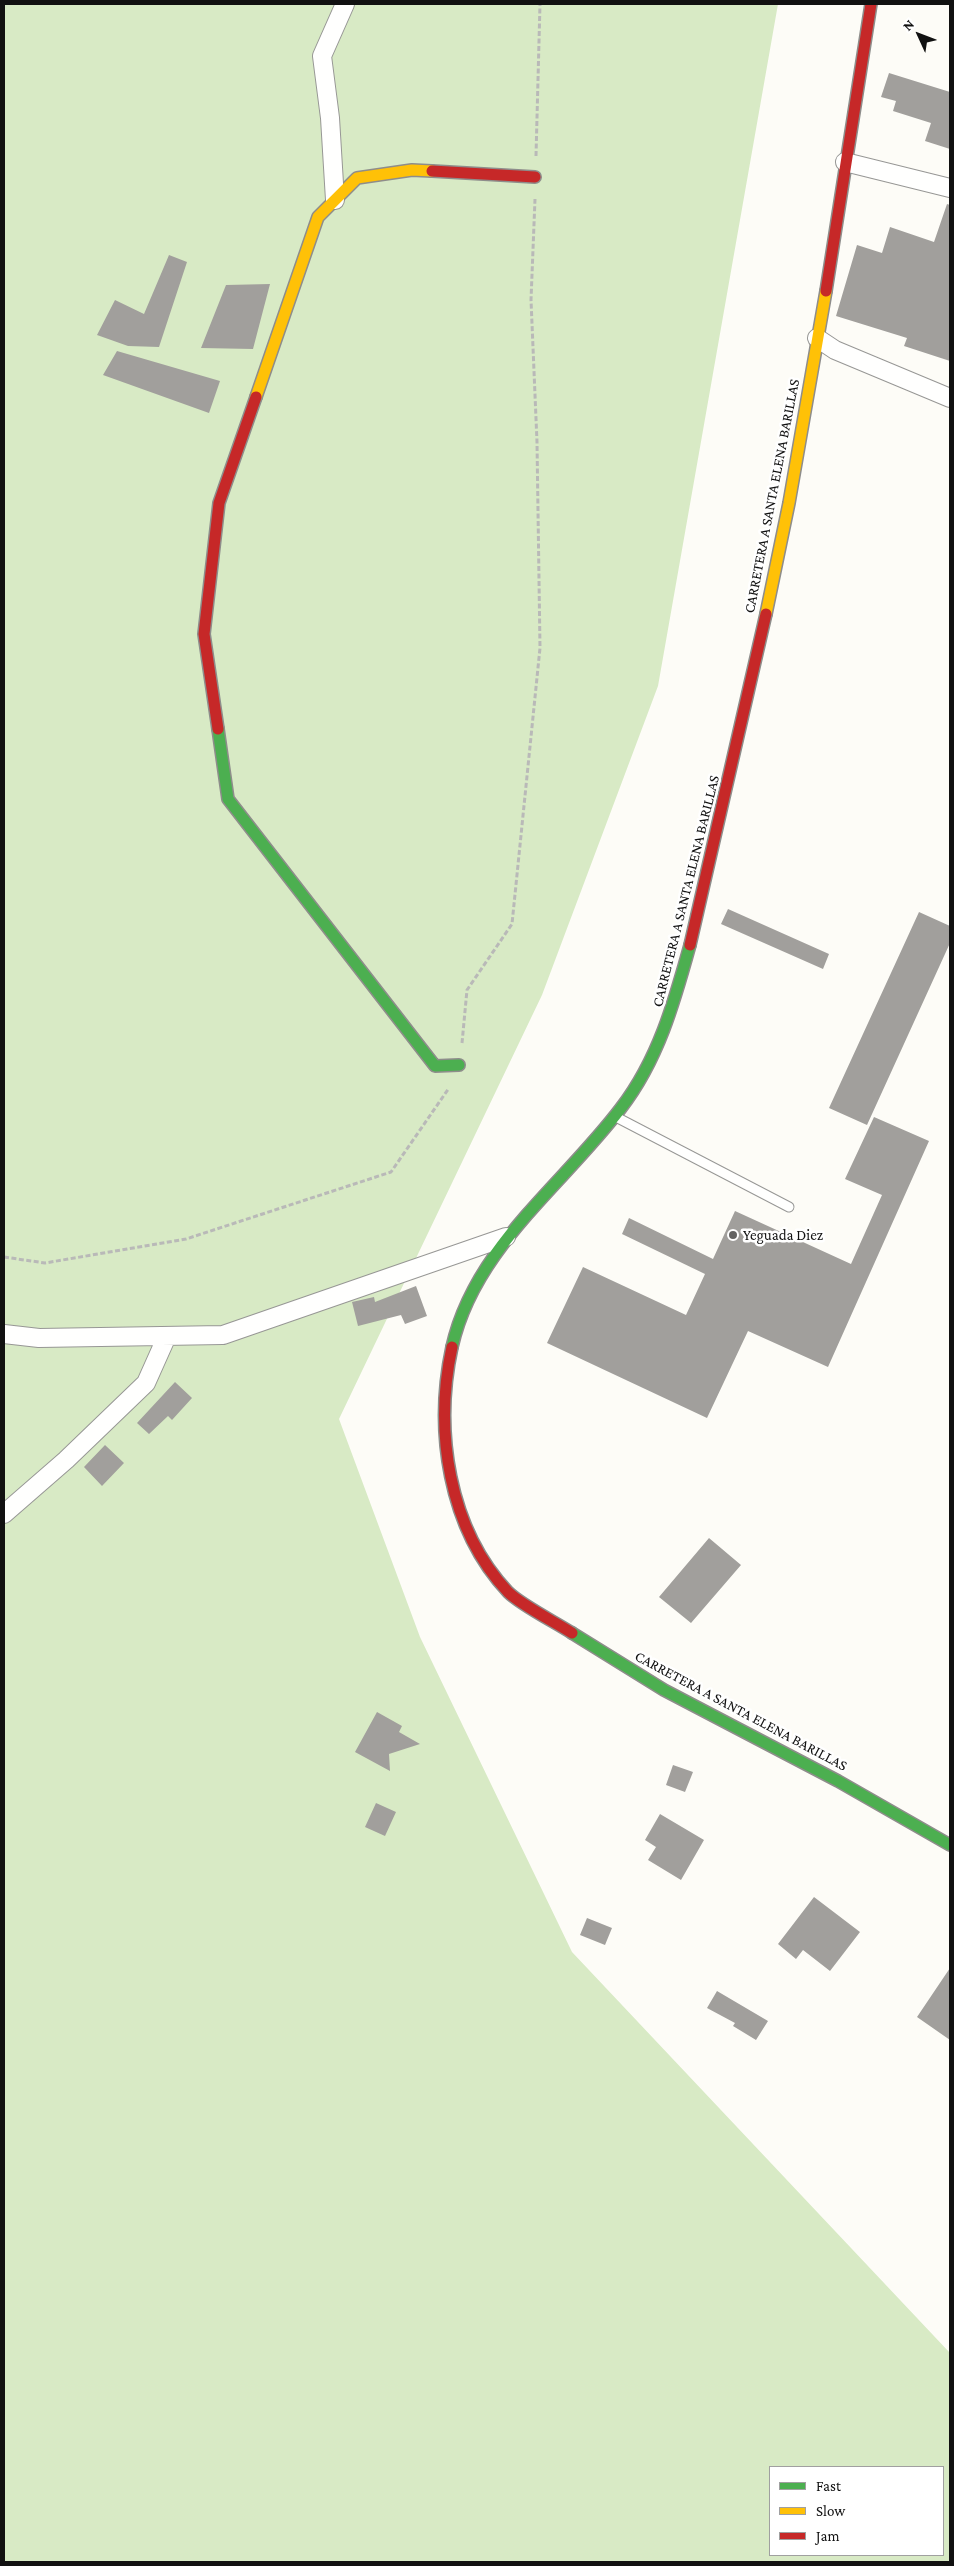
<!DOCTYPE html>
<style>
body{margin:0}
#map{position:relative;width:954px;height:2566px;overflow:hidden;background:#fdfcf7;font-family:"Crimson Pro",serif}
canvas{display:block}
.frame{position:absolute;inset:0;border:5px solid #111;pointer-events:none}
.legend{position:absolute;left:769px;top:2466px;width:175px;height:90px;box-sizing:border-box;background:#fff;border:1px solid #a0a0a0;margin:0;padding:6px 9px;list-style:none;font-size:15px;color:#111}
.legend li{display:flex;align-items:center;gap:10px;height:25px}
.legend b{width:25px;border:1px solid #a0a0a0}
.north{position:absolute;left:894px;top:10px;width:50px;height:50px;-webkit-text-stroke:4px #fff;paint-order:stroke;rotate:313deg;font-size:14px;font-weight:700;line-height:20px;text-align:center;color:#111}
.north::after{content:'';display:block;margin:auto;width:18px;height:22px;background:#111;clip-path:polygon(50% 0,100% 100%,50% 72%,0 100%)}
</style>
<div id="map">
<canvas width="954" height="2566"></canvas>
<div class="frame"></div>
<ul class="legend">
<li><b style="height:6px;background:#4caf50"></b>Fast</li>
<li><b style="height:6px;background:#ffc107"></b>Slow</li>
<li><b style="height:6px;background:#c62828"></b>Jam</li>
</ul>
<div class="north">N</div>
</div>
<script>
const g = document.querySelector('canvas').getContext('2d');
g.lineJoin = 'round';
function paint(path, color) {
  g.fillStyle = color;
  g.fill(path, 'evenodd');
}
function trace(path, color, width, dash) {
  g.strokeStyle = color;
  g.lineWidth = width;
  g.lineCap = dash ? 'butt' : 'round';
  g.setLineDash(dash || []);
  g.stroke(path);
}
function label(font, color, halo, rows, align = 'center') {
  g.font = font + ' "Crimson Pro",serif';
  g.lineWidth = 5;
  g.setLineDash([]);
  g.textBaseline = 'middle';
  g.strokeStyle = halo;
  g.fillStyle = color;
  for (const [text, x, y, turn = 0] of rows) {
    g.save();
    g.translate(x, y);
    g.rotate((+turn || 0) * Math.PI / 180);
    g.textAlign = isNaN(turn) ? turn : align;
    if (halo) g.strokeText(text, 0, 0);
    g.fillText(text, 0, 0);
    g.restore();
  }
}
const forest = new Path2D(`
 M4,4H778L658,686L542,995L339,1419L420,1637L572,1952L950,2353V2562H4ZM770,2467H943V2555H770Z`);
const building = new Path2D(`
 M889,73L950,92V149L925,141L931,123L893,111L896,101L881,97Z
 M947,204L950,205V361L904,346L907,338L836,316L857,245L882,253L890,227L934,242Z
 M169,255L187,262L159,347L128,346L97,335L115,300L144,314Z
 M270,284L253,349L201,348L226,285Z
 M117,351L220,381L209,413L103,375Z
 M728,909L829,954L823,969L721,924Z
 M919,912L950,926V943L867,1125L829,1108Z
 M874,1117L929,1141L828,1367L748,1331L707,1418L547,1343L583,1267L686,1315L705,1274L622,1234L629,1218L713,1259L735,1211L851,1264L882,1195L845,1179Z
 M416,1286L427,1316L405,1324L401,1315L358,1326L352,1302L374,1297L375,1302Z
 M175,1382L192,1398L172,1420L168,1416L149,1434L137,1423Z
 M105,1445L124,1463L102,1486L84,1467Z
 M709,1538L741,1565L691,1623L659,1597Z
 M377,1712L402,1726L399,1732L420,1744L389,1754L390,1771L355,1752Z
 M673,1765L693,1772L685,1792L666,1785Z
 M376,1803L396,1812L385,1836L365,1827Z
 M660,1814L704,1840L681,1880L648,1860L656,1847L645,1840Z
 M814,1897L860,1932L830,1971L803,1950L796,1959L778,1944Z
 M587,1918L612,1928L605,1945L580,1935Z
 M950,1968V2040L917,2017Z
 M717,1991L768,2021L756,2040L733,2026L735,2023L707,2008Z`);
const path = new Path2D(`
 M536,156L540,4
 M462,1043L467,990L512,924L540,648L537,442L531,300L535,199
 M4,1257L45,1263L186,1239L391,1172L449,1088`);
const lane = new Path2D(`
 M616,1117L789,1207`);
const street = new Path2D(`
 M845,162L950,188
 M335,200L330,118L322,56L345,4
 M817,338L835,350L950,398
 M4,1334L39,1338L223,1335L506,1237
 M4,1514L66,1460L146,1383L167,1336`);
const fast = new Path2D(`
 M218,729L228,799L435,1066L459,1065
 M452,1347C474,1248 563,1185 621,1108C658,1060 674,1003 690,945
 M572,1633L664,1690L838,1781L950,1845`);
const slow = new Path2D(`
 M256,397L318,217L357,178L412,170L432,171
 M766,614L789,503L826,291`);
const jam = new Path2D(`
 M432,171L535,177
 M826,291L871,4
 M218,729L204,634L219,503L256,397
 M690,945L766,614
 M452,1347C434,1430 448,1528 508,1592C521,1605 555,1622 572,1633`);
const markers = [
 [733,1235,5,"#646362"]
];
const streetNames = [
 ["CARRETERA A SANTA ELENA BARILLAS",772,496,-79],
 ["CARRETERA A SANTA ELENA BARILLAS",686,891,-76],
 ["CARRETERA A SANTA ELENA BARILLAS",741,1711,28]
];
const poiNames = [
 ["Yeguada Diez",743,1235]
];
paint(forest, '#d8eac5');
paint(building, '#a19f9c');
trace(lane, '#979795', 11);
trace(street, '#979795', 20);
trace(fast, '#8e8d8b', 14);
trace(slow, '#8e8d8b', 14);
trace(jam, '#8e8d8b', 14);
trace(path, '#b9b9b8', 3, [5, 2.5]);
trace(lane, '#fffffe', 9);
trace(street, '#fffffe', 18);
trace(fast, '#4caf50', 11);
trace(slow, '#ffc107', 11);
trace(jam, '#c62828', 11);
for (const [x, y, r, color] of markers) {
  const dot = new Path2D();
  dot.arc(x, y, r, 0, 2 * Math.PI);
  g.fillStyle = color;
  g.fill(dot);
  trace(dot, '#fff', 2);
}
label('15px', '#111', '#fff', streetNames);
label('15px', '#111', '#fff', poiNames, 'left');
</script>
